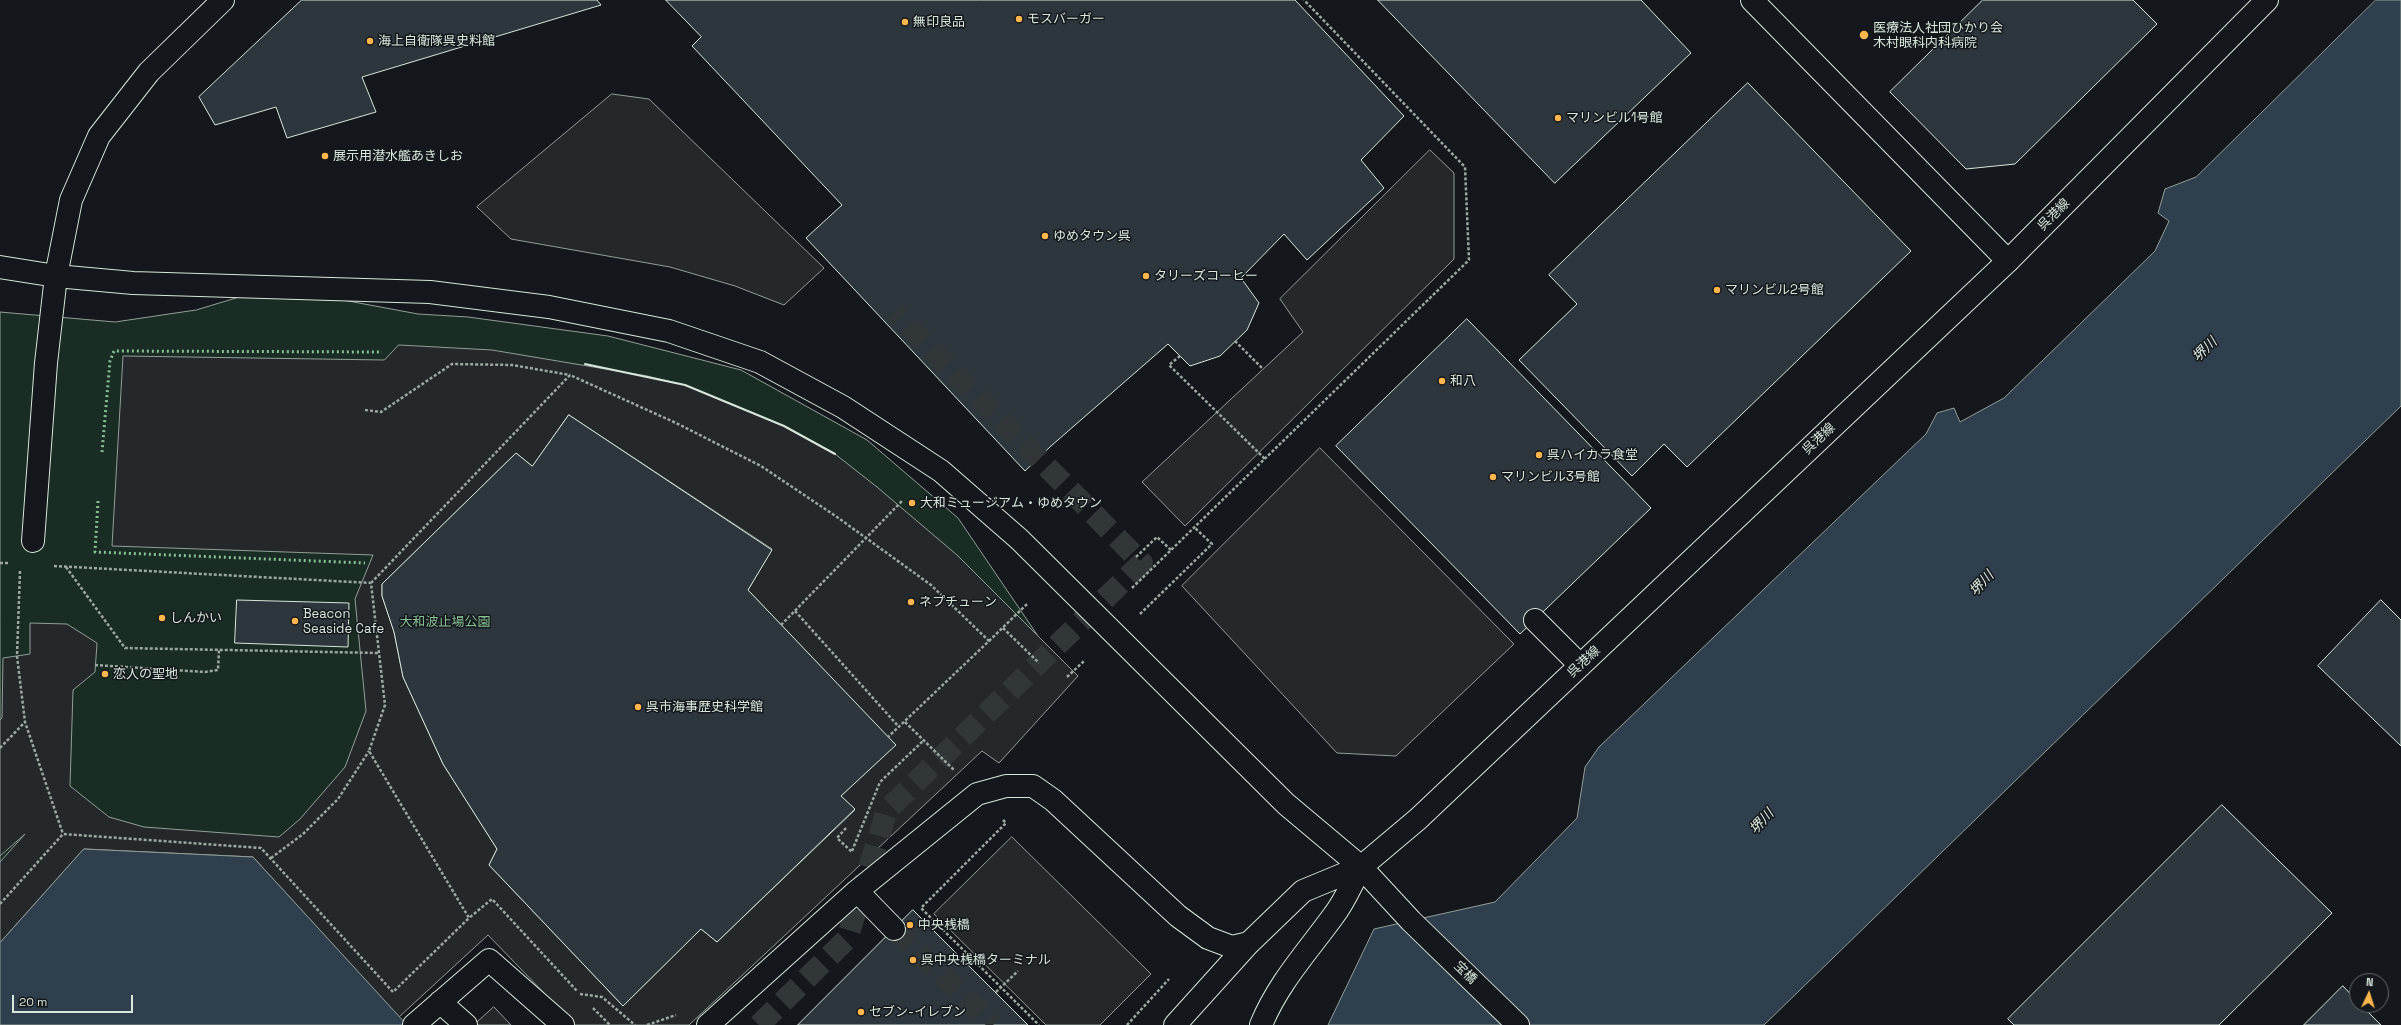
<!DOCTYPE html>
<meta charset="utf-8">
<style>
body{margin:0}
#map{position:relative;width:2401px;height:1025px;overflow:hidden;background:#14181c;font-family:"Space Grotesk",sans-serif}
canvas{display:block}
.north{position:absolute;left:2349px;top:973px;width:40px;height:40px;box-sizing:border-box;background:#14181c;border:1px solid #626a69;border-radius:50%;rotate:4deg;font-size:11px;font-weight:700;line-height:16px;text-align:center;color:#d8e6dc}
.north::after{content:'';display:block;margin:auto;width:14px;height:18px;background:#ffb74d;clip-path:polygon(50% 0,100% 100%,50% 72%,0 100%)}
.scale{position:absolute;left:12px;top:995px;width:121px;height:18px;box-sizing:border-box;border:2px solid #d8e6dc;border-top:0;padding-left:5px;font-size:12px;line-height:14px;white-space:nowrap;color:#d8e6dc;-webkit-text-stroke:3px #14181c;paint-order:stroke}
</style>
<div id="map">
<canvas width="2401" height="1025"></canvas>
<div class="north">N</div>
<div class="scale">20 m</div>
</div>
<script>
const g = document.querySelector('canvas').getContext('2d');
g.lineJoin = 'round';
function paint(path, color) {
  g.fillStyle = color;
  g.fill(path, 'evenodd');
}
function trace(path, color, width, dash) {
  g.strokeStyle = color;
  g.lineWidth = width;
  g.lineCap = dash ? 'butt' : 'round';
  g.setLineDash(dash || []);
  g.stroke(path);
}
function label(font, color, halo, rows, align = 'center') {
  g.font = font + ' "Space Grotesk","Noto Sans JP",sans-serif';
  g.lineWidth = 3;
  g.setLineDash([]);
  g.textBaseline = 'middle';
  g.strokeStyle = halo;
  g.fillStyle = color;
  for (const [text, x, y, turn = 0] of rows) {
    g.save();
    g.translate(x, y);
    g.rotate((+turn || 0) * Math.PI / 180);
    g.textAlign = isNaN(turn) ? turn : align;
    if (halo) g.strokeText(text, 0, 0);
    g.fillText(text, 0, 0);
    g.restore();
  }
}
const green = new Path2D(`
 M273,287L418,314L468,317L608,336L741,370L867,440L958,518L1038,636L670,1003L585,1022L492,924L399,1003L261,865L76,841L0,927V312L115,322L196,310Z`);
const parking = new Path2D(`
 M612,94L649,99L824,268L784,305L735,286L670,267L511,239L477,207Z
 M1430,150L1454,173V259L1185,526L1142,482L1303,332L1280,299Z
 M399,345L492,350L647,376L685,385L784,426L835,454L877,487L957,555L1078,676L999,763L982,751L689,1025H575L488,935L399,1017L253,857L84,849L0,943V862L25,834L0,856V720L2,718L3,658L30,654V623L67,624L97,643L95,672L73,690L70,786L109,817L144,827L279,837L300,819L345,767L366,711L355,599L373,555L112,546L123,356L384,360ZM569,415L772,549L748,590L895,745L841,796L855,810L717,942L701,929L623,1006L489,865L497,849L443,764L403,677L394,632L382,596V584L516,453L532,466Z
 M1320,448L1514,644L1396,756L1337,753L1182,586Z
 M1012,837L1151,974L1100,1025H1046L934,914Z
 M494,1007L511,1025H474Z`);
const water = new Path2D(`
 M2376,0H2401V406L1764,1025H1328L1374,929L1495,902L1577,818L1585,767L1599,747L1926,434L1937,413L1954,408L1960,422L2004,398L2155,251L2169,221L2158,213L2165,189L2196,177Z
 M84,849L253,857L407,1025H0V943Z`);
const building = new Path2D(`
 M302,0H597L601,5L362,77L376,112L287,138L276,107L215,125L199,97Z
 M666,0H1295L1404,116L1361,160L1384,188L1307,260L1284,234L1241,278L1259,303L1247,330L1220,356L1190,366L1168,344L1051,446L1025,471L806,238L842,205L692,46L701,37Z
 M1378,0H1641L1691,53L1555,183Z
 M1983,0H2133L2157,24L2015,164L1966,169L1890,92Z
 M1748,83L1911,251L1687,467L1664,444L1632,476L1519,360L1577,304L1549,275Z
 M1467,319L1651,508L1520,634L1336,446Z
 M569,415L772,550L748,590L896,745L841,796L855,809L717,942L701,929L623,1006L489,865L497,849L443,764L403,677L394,632L382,596V584L516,453L532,466Z
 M237,600L349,603L348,647L235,643Z
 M2381,600L2401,620V746L2318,666Z
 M2222,805L2332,913L2219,1025H2014L2008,1019Z
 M913,910L1028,1025H798Z
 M2343,986L2357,1001V1005H2361L2381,1025H2304Z`);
const minorTunnel = new Path2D(`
 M894,929L993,1025
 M759,1025L847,939L887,810L1142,563L894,312`);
const path = new Path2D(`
 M1235,341L1263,369
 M1180,356L1169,365L1265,459
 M365,410L381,412L452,364L512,365L570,375
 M1136,557L1157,537L1171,550
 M0,563H9
 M54,566L371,583L385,705L369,751L469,918L492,899L577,991
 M66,567L125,648L379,653
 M20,571L17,656L25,722L63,834
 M371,583L570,375L676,423L761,466L837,517L931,585L989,641L888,737
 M1132,588L1469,260L1465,167L1304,0
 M795,611L899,727
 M1140,614L1212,544L1194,527
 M781,625L903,500
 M1003,628L1039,663
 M989,641L1027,604
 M95,665L205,672L218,670L219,650
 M1067,677L1084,661
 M905,722L954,770
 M0,748L25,722
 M1003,820L1006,823L921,908L1039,1025
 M846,828L837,838L852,852
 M852,851L880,782L924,740
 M271,858L303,834L338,799L369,751
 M0,904L63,834L261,848L393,992L469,918
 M996,992L1018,971
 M580,994L602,997L635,1025
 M593,1008L610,1025
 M647,1025L676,1015
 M1127,1025L1169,979`);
const minor = new Path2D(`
 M1752,0L2008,261
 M0,267L56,276L133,283L430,292L549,307L669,331L760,362L843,407L941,471L1019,539L1286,804L1361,867L1411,921L1518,1025
 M33,541L46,363L56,276L71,200L99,136L149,72L223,0
 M1535,620L1580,665
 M857,891L894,929
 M440,1002L466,1025
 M414,1025L489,960L563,1025
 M708,1025L857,891L977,794L1006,786H1033L1053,800L1178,916L1208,938L1232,947L1249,943L1303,891L1361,867
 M1175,1025L1249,943
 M1261,1025C1278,983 1308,951 1334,915C1345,901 1352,883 1361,867`);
const major = new Path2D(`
 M1361,867L1418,819L2008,261L2267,0`);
const hedge = new Path2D(`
 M102,452L110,361L114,351L382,352
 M98,501L95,552L365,563`);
const wall = new Path2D(`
 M585,364L685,385L784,426L835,454`);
const markers = [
 [1019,19,4,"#ffb74d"],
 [905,22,4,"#ffb74d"],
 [1864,35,5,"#ffb74d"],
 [370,41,4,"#ffb74d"],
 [1558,118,4,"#ffb74d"],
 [325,156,4,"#ffb74d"],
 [1045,236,4,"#ffb74d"],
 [1146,276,4,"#ffb74d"],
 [1717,290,4,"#ffb74d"],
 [1442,381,4,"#ffb74d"],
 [1539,455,4,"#ffb74d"],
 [1493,477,4,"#ffb74d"],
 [912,503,4,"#ffb74d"],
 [911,602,4,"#ffb74d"],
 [162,618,4,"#ffb74d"],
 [295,621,4,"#ffb74d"],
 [105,674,4,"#ffb74d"],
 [638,707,4,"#ffb74d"],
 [910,925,4,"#ffb74d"],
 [913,960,4,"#ffb74d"],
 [861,1012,4,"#ffb74d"]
];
const poiNames = [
 ["モスバーガー",1027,19],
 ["無印良品",913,22],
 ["医療法人社団ひかり会",1873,28],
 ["木村眼科内科病院",1873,43],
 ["海上自衛隊呉史料館",378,41],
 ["マリンビル1号館",1566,118],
 ["展示用潜水艦あきしお",333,156],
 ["ゆめタウン呉",1053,236],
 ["タリーズコーヒー",1154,276],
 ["マリンビル2号館",1725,290],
 ["和八",1450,381],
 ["呉ハイカラ食堂",1547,455],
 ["マリンビル3号館",1501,477],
 ["大和ミュージアム・ゆめタウン",920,503],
 ["ネプチューン",919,602],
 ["Beacon",303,614],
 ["Seaside Cafe",303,629],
 ["しんかい",170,618],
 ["恋人の聖地",113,674],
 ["呉市海事歴史科学館",646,707],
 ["中央桟橋",918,925],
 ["呉中央桟橋ターミナル",921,960],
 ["セブン-イレブン",869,1012]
];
const streetNames = [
 ["呉港線",2054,215,-45],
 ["呉港線",1819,439,-43],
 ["呉港線",1584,662,-43],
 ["宝橋",1465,973,44]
];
const parkNames = [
 ["大和波止場公園",445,622]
];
const waterNames = [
 ["堺川",2205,350,-45],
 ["堺川",1982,584,-47],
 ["堺川",1762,822,-47]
];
paint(green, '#1a2d24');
trace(green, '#939e99', 1);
paint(parking, '#24282b');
trace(parking, '#939e99', 1);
paint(water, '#2f3f4d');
trace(water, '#939e99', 1);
paint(building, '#2c363c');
trace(building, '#d8e6dc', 1);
trace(minorTunnel, '#313739', 22, [22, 11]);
trace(minor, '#d8e6dc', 24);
trace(major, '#d8e6dc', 24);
trace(path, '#9da8a2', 2.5, [3, 2]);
trace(minor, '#14181c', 22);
trace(major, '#14181c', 22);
trace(hedge, '#8ac095', 3, [2, 3]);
trace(wall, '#d8e6dc', 2);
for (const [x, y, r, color] of markers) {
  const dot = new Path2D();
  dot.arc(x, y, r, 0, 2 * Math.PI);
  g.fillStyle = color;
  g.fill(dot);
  trace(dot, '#14181c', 1.5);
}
label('13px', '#d8e6dc', '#14181c', poiNames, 'left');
label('13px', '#d8e6dc', '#14181c', streetNames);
label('13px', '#8ac095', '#14181c', parkNames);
label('italic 14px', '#d8e6dc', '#14181c', waterNames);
</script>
